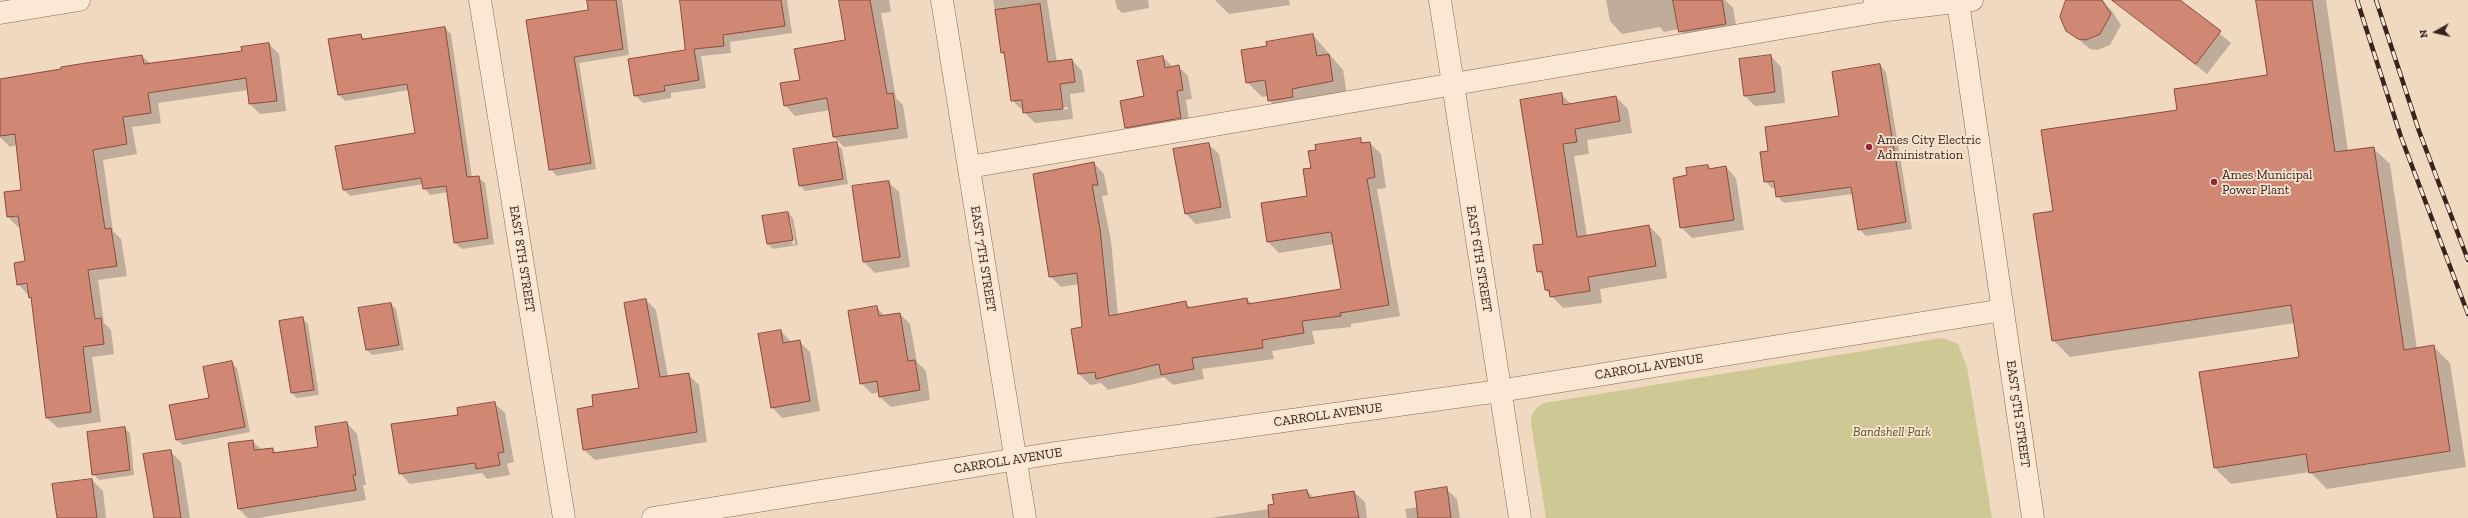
<!DOCTYPE html>
<style>
body{margin:0}
#map{position:relative;width:2468px;height:518px;overflow:hidden;background:#f0d8c1;font-family:"Zilla Slab",serif}
canvas{display:block}
.north{position:absolute;left:2416px;top:12px;width:40px;height:40px;-webkit-text-stroke:3px #f7e4d1;paint-order:stroke;rotate:262deg;font-size:11px;font-weight:700;line-height:16px;text-align:center;color:#39241d}
.north::after{content:'';display:block;margin:auto;width:14px;height:18px;background:#39241d;clip-path:polygon(50% 0,100% 100%,50% 72%,0 100%)}
</style>
<div id="map">
<canvas width="2468" height="518"></canvas>
<div class="north">N</div>
</div>
<script>
const g = document.querySelector('canvas').getContext('2d');
g.lineJoin = 'round';
function paint(path, color) {
  g.fillStyle = color;
  g.fill(path, 'evenodd');
}
function trace(path, color, width, dash) {
  g.strokeStyle = color;
  g.lineWidth = width;
  g.lineCap = dash ? 'butt' : 'round';
  g.setLineDash(dash || []);
  g.stroke(path);
}
function label(font, color, halo, rows, align = 'center') {
  g.font = font + ' "Zilla Slab",serif';
  g.lineWidth = 3.5;
  g.setLineDash([]);
  g.textBaseline = 'middle';
  g.strokeStyle = halo;
  g.fillStyle = color;
  for (const [text, x, y, turn = 0] of rows) {
    g.save();
    g.translate(x, y);
    g.rotate((+turn || 0) * Math.PI / 180);
    g.textAlign = isNaN(turn) ? turn : align;
    if (halo) g.strokeText(text, 0, 0);
    g.fillText(text, 0, 0);
    g.restore();
  }
}
const green = new Path2D(`
 M1942,338L1958,344L1967,367L1992,518H1546L1531,423C1531,413 1535,408 1544,403Z`);
const shadow = new Path2D(`
 M588,0H622L629,55L579,63L596,169L557,176L550,169L527,21L590,11Z
 M681,0H787L792,33L730,42L731,53L701,56L706,88L671,93V98L643,103L635,95L686,51Z
 M840,0H889L891,12L881,13L896,98L903,105L908,138L844,147L834,137L830,110L795,116L785,105L801,81L846,41Z
 M993,0H1047L1057,62L1072,60L1082,71L1085,92L1070,94L1073,119L1035,123L1012,100L1006,57L1002,52ZM1068,107V109L1032,113V111Z
 M1115,0H1148L1149,8L1122,13L1117,8Z
 M1215,0H1289L1290,5L1229,14Z
 M1606,0H1725L1733,8L1738,36L1692,44L1679,29L1664,32L1660,27L1622,34L1610,21Z
 M2069,0H2101L2112,11L2121,25L2110,45L2097,50L2090,49L2067,30Z
 M2138,0H2178L2231,43L2207,74L2129,12Z
 M2257,0H2326L2348,151L2373,148L2390,164L2417,349L2433,346L2450,363L2466,467L2327,489L2310,472L2231,484L2215,468L2300,358L2295,323L2070,357L2053,340L2054,212L2178,110L2268,76Z
 M445,28L451,34L472,178L478,177L485,183L494,244L462,249L455,243L448,192L430,195L424,188L423,184L350,196L343,189L416,133L409,90L345,101L338,94L361,35L365,40Z
 M1313,35L1343,70L1347,95L1283,115L1269,100L1268,96L1262,97L1247,82L1268,47Z
 M269,44L279,54L286,111L260,114L250,104L248,90L158,103L161,123L132,127L137,154L103,160L113,231L121,239L127,276L98,280L104,323L111,330L114,354L92,357L101,422L58,428L47,418L32,299L18,284L26,262L21,227H18L8,217L22,191L17,145L10,147L0,137V89L142,56L151,64L243,51Z
 M1771,56L1781,67L1785,103L1755,106L1745,96Z
 M1163,57L1173,67L1178,66L1188,76L1192,99L1186,100L1190,127L1136,137L1126,127L1145,97Z
 M1880,65L1886,72L1912,229L1866,236L1859,229L1853,194L1784,203L1777,196L1776,188H1772L1765,181L1769,152L1841,117Z
 M1561,94L1571,104L1616,97L1628,109L1632,133L1587,140L1589,154L1574,156L1587,236L1649,226L1661,238L1667,278L1600,289L1602,303L1563,308L1546,290L1544,277L1538,271L1544,245Z
 M1360,140L1364,144L1370,143L1381,154L1386,188L1377,189L1400,316L1351,324V327L1312,331L1315,344L1272,351L1274,359L1202,369L1204,379L1173,385L1164,377L1108,390L1101,383L1090,385L1079,374L1072,329L1083,328L1079,284L1061,287L1050,276L1094,163L1104,174L1108,195L1102,196L1111,241L1118,315L1185,302L1191,308L1247,299L1252,304L1342,290L1334,244L1279,253L1268,242L1308,197L1317,150Z
 M837,144L842,149L848,184L805,191L800,185Z
 M1208,144L1219,154L1231,218L1196,224L1186,214Z
 M1708,166L1711,169L1726,167L1736,178L1744,230L1692,238L1681,227L1688,176Z
 M888,182L899,192L910,267L875,273L864,262L853,187Z
 M788,213L793,218L798,245L773,249L768,244ZM788,217H790L795,244L793,245Z
 M646,300L656,310L668,377L688,374L699,385L707,442L595,460L584,450L594,407L640,389Z
 M391,304L396,309L404,350L372,355L367,350L359,309Z
 M876,307L885,316L900,314L910,324L917,362L926,371L930,400L891,407L880,397L879,392L872,394L861,383Z
 M302,318L308,324L319,395L297,398L292,393Z
 M781,331L791,342L799,341L810,352L820,411L782,418L772,407Z
 M232,363L237,368L250,432L183,445L177,440L171,406L210,398Z
 M494,403L505,413L514,462L507,464L510,475L487,479L482,473L410,484L400,473L459,416Z
 M347,423L357,434L366,485H363L366,500L258,518H248L239,509L229,444L252,441L262,450L272,449L277,453L319,447Z
 M124,428L130,433L134,475L99,480L93,474Z
 M170,451L181,462L190,518H155Z
 M92,480L103,491L106,518H58Z
 M1446,489L1457,499L1460,518H1407L1405,509L1418,507Z
 M1307,491L1314,498L1354,492L1365,502L1367,518H1210L1275,508Z`);
const building = new Path2D(`
 M587,0H616L623,49L574,57L591,163L549,170L526,20L588,10Z
 M680,0H781L785,26L723,35L724,46L694,49L699,80L664,86L665,91L634,96L628,59L685,50Z
 M839,0H870L887,94L893,93L898,128L833,137L827,98L784,106L780,83L800,80L794,49L845,40Z
 M1673,0H1722L1726,24L1679,32Z
 M2066,0H2102L2111,14L2100,34L2086,40L2078,39L2066,31L2060,17Z
 M2112,0H2180L2221,31L2196,64Z
 M2256,0H2312L2335,152L2374,147L2404,350L2434,345L2450,451L2309,473L2306,454L2214,468L2199,372L2299,357L2291,305L2052,341L2033,214L2053,211L2041,130L2177,110L2174,89L2267,75Z
 M1040,4L1048,62L1072,59L1075,82L1060,84L1063,109L1023,113L1022,100L1011,101L1004,52L1001,53L995,10Z
 M445,27L467,177L479,176L488,238L454,243L446,186L423,189L421,178L343,190L335,146L415,133L407,84L338,95L328,39L361,34L362,39Z
 M1313,34L1317,56L1329,54L1333,81L1292,89L1293,97L1268,101L1265,80L1246,83L1241,50L1267,46L1266,42Z
 M269,43L277,101L249,104L246,78L148,93L151,113L123,117L127,144L93,150L105,229L111,228L117,266L88,270L95,319L101,318L104,344L83,347L91,412L46,418L31,297L29,298L27,283L17,285L14,263L25,261L18,216L7,217L4,192L21,190L15,134L0,136V79L61,69V67L86,63L142,55L144,64L242,51L241,47Z
 M1771,55L1775,92L1744,96L1739,59Z
 M1163,56L1165,68L1179,65L1183,90L1177,91L1181,118L1125,128L1120,101L1144,96L1137,61Z
 M1880,64L1906,222L1858,230L1851,187L1776,197L1774,181L1764,182L1760,152L1768,151L1765,127L1839,116L1832,72Z
 M1562,93L1563,105L1616,96L1620,121L1575,129L1577,142L1563,144L1577,237L1649,225L1656,266L1588,277L1590,291L1550,297L1549,290H1545L1542,271L1537,272L1533,245L1543,244L1520,100Z
 M1361,138V143L1370,142L1375,177L1367,179L1389,305L1340,313L1341,316L1302,321L1304,333L1262,340L1263,348L1192,358L1194,369L1161,375L1159,364L1096,379L1095,372L1078,374L1071,329L1082,327L1077,273L1049,277L1033,174L1094,162L1098,185H1092L1100,229L1109,316L1186,301L1187,308L1247,298L1248,304L1341,289L1331,232L1267,242L1261,203L1307,196L1303,169L1311,168L1308,151L1316,150L1315,145Z
 M837,142L843,179L799,186L793,149Z
 M1209,143L1221,207L1185,214L1173,149Z
 M1708,165L1709,169L1726,166L1734,220L1680,228L1673,178L1687,175L1686,168Z
 M889,181L900,257L863,262L852,186Z
 M788,212L793,240L767,244L762,216Z
 M646,299L660,377L689,373L697,432L583,450L577,409L593,406L592,395L639,388L624,303Z
 M391,303L399,345L366,350L358,308Z
 M877,306L879,316L900,313L908,361L915,360L920,390L879,397L877,381L860,384L848,311Z
 M303,317L314,390L291,393L279,321Z
 M781,330L783,343L800,340L810,401L771,408L758,334Z
 M232,361L245,427L176,440L169,405L209,398L203,367Z
 M495,402L504,452L498,453L500,465L476,469L475,463L399,474L391,424L458,415L457,408Z
 M347,422L356,475H353L356,490L238,509L228,443L253,440L254,450L273,448V453L318,447L315,427Z
 M125,427L130,470L92,475L87,432Z
 M171,450L181,518H154L143,454Z
 M92,479L97,518H57L52,484Z
 M1447,487L1451,518H1418L1415,492Z
 M1307,490L1309,498L1354,491L1359,518H1269L1268,505L1274,504L1272,495Z`);
const minor = new Path2D(`
 M480,0L564,518
 M942,0L1025,518
 M1440,0L1520,518
 M1958,2L2033,518
 M1874,5L1887,10L1972,0
 M0,13L79,0
 M969,167L1887,10
 M653,518L1055,453L1499,391L2003,310`);
const rail = new Path2D(`
 M2357,0L2401,137L2468,314
 M2376,0L2419,131L2468,260`);
const markers = [
 [1869,147,4,"#9c253e"],
 [2214,182,4,"#9c253e"]
];
const poiNames = [
 ["Ames City Electric",1877,140],
 ["Administration",1877,155],
 ["Ames Municipal",2222,175],
 ["Power Plant",2222,190]
];
const streetNames = [
 ["EAST 8TH STREET",522,259,81],
 ["EAST 7TH STREET",983,259,81],
 ["EAST 6TH STREET",1479,259,81],
 ["CARROLL AVENUE",1649,367,-9],
 ["EAST 5TH STREET",2018,414,82],
 ["CARROLL AVENUE",1328,415,-8],
 ["CARROLL AVENUE",1008,461,-9]
];
const parkNames = [
 ["Bandshell Park",1892,432]
];
paint(green, '#cec994');
paint(shadow, '#0003');
paint(building, '#d08875');
trace(building, '#8a4b3c', 1);
trace(minor, '#8a6857', 23);
trace(minor, '#fae7d4', 22);
trace(rail, '#39241d', 4.5);
trace(rail, '#f7e4d1', 3, [9]);
for (const [x, y, r, color] of markers) {
  const dot = new Path2D();
  dot.arc(x, y, r, 0, 2 * Math.PI);
  g.fillStyle = color;
  g.fill(dot);
  trace(dot, '#f7e4d1', 1.5);
}
label('13px', '#39241d', '#f7e4d1', poiNames, 'left');
label('13px', '#39241d', '#f7e4d1', streetNames);
label('italic 13px', '#545622', '#f7e4d1', parkNames);
</script>
